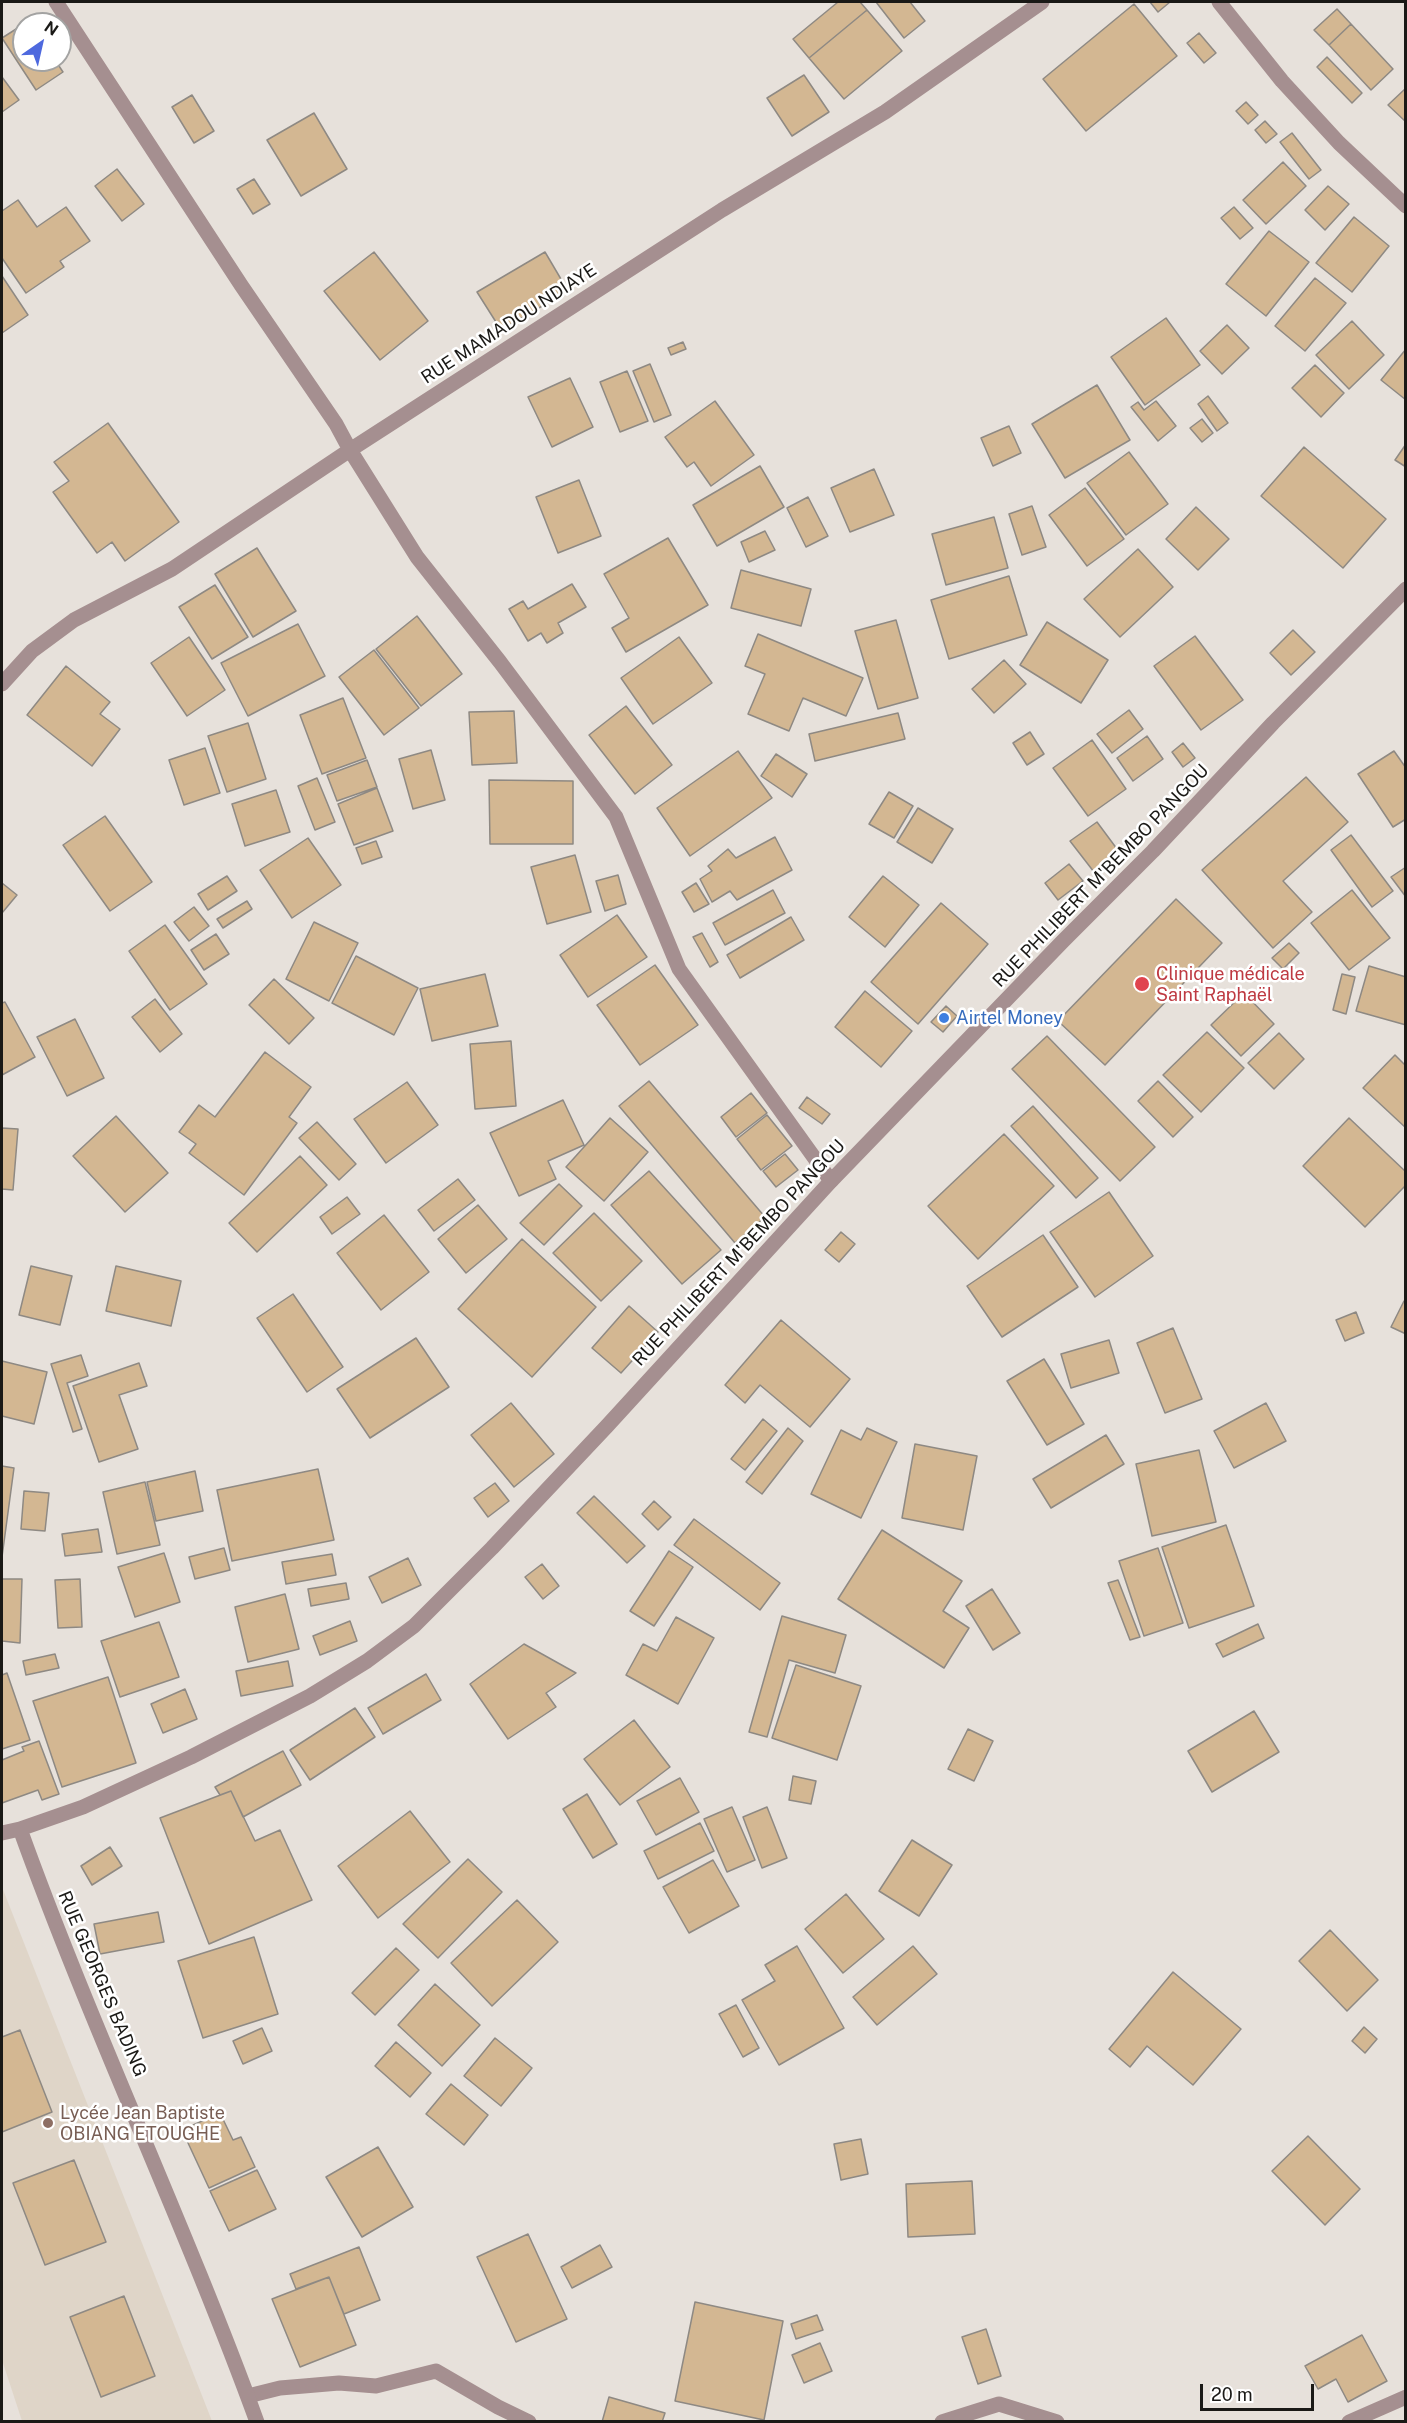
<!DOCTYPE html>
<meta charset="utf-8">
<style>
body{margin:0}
#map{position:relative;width:1407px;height:2423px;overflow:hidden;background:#e7e1db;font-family:"Public Sans",sans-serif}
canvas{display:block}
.frame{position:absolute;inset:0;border:3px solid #1a1916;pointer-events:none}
.north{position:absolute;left:12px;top:12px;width:60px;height:60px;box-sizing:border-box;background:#fff;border:2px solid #a3a3a2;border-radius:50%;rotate:34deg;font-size:16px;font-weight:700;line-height:24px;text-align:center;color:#1a1916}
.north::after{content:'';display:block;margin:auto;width:21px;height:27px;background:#4e69de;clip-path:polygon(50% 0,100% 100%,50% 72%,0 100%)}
.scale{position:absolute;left:1200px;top:2384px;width:114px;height:27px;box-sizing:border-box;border:3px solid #1a1916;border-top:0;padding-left:8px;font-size:18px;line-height:21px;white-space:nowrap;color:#1a1916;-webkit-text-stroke:4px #fff;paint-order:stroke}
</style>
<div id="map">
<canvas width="1407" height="2423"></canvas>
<div class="frame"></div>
<div class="north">N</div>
<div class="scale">20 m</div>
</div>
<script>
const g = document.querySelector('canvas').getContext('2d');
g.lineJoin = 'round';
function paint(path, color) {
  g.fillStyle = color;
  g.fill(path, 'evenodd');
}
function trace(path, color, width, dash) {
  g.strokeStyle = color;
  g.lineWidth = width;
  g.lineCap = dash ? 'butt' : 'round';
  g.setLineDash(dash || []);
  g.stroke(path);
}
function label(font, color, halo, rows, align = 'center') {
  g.font = font + ' "Public Sans",sans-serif';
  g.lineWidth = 5;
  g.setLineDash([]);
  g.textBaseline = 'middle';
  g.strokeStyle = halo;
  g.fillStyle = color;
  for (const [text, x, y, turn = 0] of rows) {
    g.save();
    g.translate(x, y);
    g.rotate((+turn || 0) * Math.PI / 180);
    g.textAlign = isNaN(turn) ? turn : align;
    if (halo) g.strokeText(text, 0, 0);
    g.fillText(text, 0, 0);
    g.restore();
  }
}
const built = new Path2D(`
 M2,1887L212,2421H22L2,2360Z`);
const building = new Path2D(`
 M838,2H860L867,10L809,58L793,39Z
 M876,2H910L925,21L904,38Z
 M1150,2H1170L1158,12Z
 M1134,4L1177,56L1086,131L1043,79Z
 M1337,9L1351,24L1329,45L1314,30Z
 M867,10L902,51L844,99L809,58Z
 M24,24V60H55L63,72L36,90L2,38Z
 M1351,24L1393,69L1371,90L1329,45Z
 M1199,33L1216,53L1204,63L1187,43Z
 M1327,57L1362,93L1352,103L1317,67Z
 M804,75L829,112L792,136L767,98Z
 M2,77L19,100L2,112Z
 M1406,88V122L1388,105Z
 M192,95L214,131L194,143L172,107Z
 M1246,102L1258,115L1248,124L1236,111Z
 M314,113L347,169L301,196L267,140Z
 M1265,121L1277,134L1266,143L1255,130Z
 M1292,133L1321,170L1309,179L1280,142Z
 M1283,162L1306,186L1266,224L1243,200Z
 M117,169L144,204L122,221L95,186Z
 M254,179L270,204L253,214L237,189Z
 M1328,186L1349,204L1325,230L1305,210Z
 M18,200L37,227L66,207L90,241L60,261L64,267L26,293L2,258V211Z
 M1234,207L1253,228L1240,239L1221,218Z
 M1354,217L1389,246L1352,292L1316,263Z
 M1269,231L1309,262L1266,316L1226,284Z
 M374,252L428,321L380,360L324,291Z
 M545,252L568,291L501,330L477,292Z
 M2,276L28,315L2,333Z
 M1315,278L1346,303L1305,351L1275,326Z
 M1166,318L1200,365L1145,405L1111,357Z
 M1352,321L1384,355L1349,389L1316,355Z
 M1227,325L1249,348L1222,374L1200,351Z
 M683,342L686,349L671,355L668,348Z
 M1406,349V400L1381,380Z
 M650,364L671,415L654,422L633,371Z
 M1315,365L1344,393L1321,417L1292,388Z
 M627,371L648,421L620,432L600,382Z
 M570,378L593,427L552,447L528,397Z
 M1097,385L1130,440L1065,478L1032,424Z
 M1208,396L1228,423L1217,431L1198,404Z
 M715,401L754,455L711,486L694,462L687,467L665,437Z
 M1156,401L1176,426L1158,441L1131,407L1138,402L1144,410Z
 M1202,419L1213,433L1202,442L1190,428Z
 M108,423L179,522L125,561L112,542L97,553L53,492L69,481L54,462Z
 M1009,426L1021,453L993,466L981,438Z
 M1406,444V467L1395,460Z
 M1304,447L1386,519L1343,568L1261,496Z
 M1129,452L1168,504L1126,535L1087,483Z
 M760,466L784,507L717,546L693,505Z
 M874,469L894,515L850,532L831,488Z
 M579,480L601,536L558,553L536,497Z
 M1085,488L1124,539L1087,566L1049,515Z
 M808,497L828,536L806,547L787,508Z
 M1032,506L1046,547L1022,555L1009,514Z
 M1196,507L1229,539L1198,570L1166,539Z
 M994,517L1008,568L946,585L932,534Z
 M765,531L775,550L749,562L741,542Z
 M668,538L708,605L626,652L612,628L629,618L604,574Z
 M257,548L296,611L253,637L215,574Z
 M1138,549L1173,587L1120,637L1084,599Z
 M741,570L811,589L801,626L731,608Z
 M1009,576L1027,635L949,659L931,600Z
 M572,584L586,607L558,623L563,633L547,643L541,633L528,641L509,609L523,601L528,609Z
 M215,585L248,637L212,659L179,607Z
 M417,616L462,674L421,706L376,649Z
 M896,620L918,698L878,709L855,631Z
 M1047,622L1108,660L1081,703L1020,665Z
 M298,624L325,676L248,716L221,663Z
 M1293,630L1315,652L1291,675L1270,653Z
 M758,634L863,678L846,716L803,698L789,731L748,714L765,674L745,666Z
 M1195,636L1243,700L1201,730L1154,666Z
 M189,637L225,690L187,716L151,663Z
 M679,637L712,683L653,724L621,678Z
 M374,650L419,708L384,735L339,677Z
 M1004,660L1026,684L994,713L972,689Z
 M66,666L110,702L100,714L120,729L92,766L27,715Z
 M343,698L366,758L322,774L300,715Z
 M626,706L672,765L635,794L589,735Z
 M1129,710L1143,729L1112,753L1097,734Z
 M514,711L517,763L472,765L469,712Z
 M898,713L905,739L815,761L809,734Z
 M248,723L266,779L227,792L208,736Z
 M1030,732L1044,754L1027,765L1013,743Z
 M1147,736L1163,759L1133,781L1117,758Z
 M1092,740L1126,789L1088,816L1053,768Z
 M1183,743L1195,758L1183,767L1172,752Z
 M205,748L220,793L184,805L169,760Z
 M431,750L445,800L413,809L399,759Z
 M738,751L772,798L690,856L657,808Z
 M1394,751L1406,768V819L1393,827L1358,774Z
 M776,754L807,774L792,797L761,776Z
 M367,760L377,787L337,801L327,775Z
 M1306,777L1348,822L1283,881L1312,912L1273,948L1202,870Z
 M317,778L335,822L315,830L298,786Z
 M489,780L573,781V844H490Z
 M377,788L393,831L354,845L338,804Z
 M276,790L290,832L245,846L232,804Z
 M889,792L913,806L894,838L869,824Z
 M918,808L953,829L932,863L897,842Z
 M105,816L152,882L110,911L63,845Z
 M1097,822L1120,853L1094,872L1070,841Z
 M1351,835L1393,891L1372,907L1331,850Z
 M775,837L792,870L737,900L730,891L712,902L700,879L712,871L708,866L728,849L736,858Z
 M308,838L341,885L292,918L260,870Z
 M376,841L382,857L362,864L356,848Z
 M575,855L591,912L547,924L531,867Z
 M1069,864L1083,881L1058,900L1045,883Z
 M1406,867V897L1391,877Z
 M618,875L626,904L605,911L596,881Z
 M227,876L237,891L208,910L198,894Z
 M883,876L919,905L885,947L849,917Z
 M2,883L17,895L2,913Z
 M696,883L709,904L694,912L682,892Z
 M773,890L785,913L725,945L713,923Z
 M1352,890L1390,938L1349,970L1311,923Z
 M1176,899L1222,943L1105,1065L1058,1021Z
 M247,901L252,909L223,928L217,919Z
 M941,903L988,944L918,1024L871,982Z
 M194,907L209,926L189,941L174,922Z
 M617,915L647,957L588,997L560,955Z
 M791,917L804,940L740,978L727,955Z
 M314,922L358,943L329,1001L286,979Z
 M165,925L207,984L170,1010L129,951Z
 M702,933L718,962L710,967L693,937Z
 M216,934L229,954L204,970L191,950Z
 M1289,943L1299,953L1283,969L1272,958Z
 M356,956L418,988L394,1035L332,1003Z
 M655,965L698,1025L640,1065L597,1005Z
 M1369,966L1406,977V1025L1356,1011Z
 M485,974L498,1026L432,1041L420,989Z
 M1342,974L1355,977L1346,1014L1333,1010Z
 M274,979L314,1018L289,1044L249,1005Z
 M865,991L912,1031L881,1067L835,1027Z
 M1244,993L1274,1024L1241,1056L1211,1025Z
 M155,999L182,1034L160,1052L132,1017Z
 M5,1002L35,1057L2,1075V1003Z
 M946,1006L957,1016L943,1032L931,1022Z
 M75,1019L104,1078L67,1096L37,1037Z
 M1207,1032L1244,1068L1201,1112L1163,1075Z
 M1279,1033L1304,1059L1274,1089L1248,1063Z
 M1047,1036L1155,1147L1120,1181L1012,1069Z
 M511,1041L516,1106L475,1109L470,1044Z
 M265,1052L311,1087L289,1117L297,1123L244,1195L189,1153L196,1144L179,1132L199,1105L215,1117Z
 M1395,1055L1406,1066V1128L1363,1088Z
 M649,1081L765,1217L735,1243L619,1106Z
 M1158,1081L1193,1117L1173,1137L1138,1101Z
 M407,1082L438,1125L386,1163L354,1119Z
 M751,1093L767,1113L736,1137L721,1117Z
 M807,1097L830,1114L822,1124L799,1108Z
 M563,1100L584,1145L548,1161L556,1179L519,1196L490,1133Z
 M1033,1106L1098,1178L1076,1198L1011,1126Z
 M767,1115L792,1146L761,1170L737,1139Z
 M116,1116L168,1173L125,1212L73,1156Z
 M610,1118L648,1152L604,1201L566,1167Z
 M1349,1118L1406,1172V1185L1365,1227L1303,1166Z
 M317,1122L356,1164L339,1180L299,1138Z
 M2,1128L18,1129L13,1190L2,1189Z
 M1004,1134L1054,1186L978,1259L928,1206Z
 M785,1154L798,1170L776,1187L763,1171Z
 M300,1156L327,1185L257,1252L229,1223Z
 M649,1171L721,1250L682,1284L611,1205Z
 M458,1179L475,1200L434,1231L418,1210Z
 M559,1184L582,1206L544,1245L520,1223Z
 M1109,1192L1153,1256L1095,1297L1050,1232Z
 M347,1197L360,1214L332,1234L320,1217Z
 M478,1205L507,1239L466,1273L438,1239Z
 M594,1213L642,1261L601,1301L553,1253Z
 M384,1215L429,1272L381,1310L337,1253Z
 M841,1232L855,1244L839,1262L825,1250Z
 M1043,1235L1078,1287L1002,1337L967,1286Z
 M522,1239L596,1307L532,1377L458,1309Z
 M31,1266L72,1276L60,1325L19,1315Z
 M116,1266L181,1281L171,1326L106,1311Z
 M293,1294L343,1367L307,1392L257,1318Z
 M1404,1301L1406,1302V1334L1391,1327Z
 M629,1306L658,1332L621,1373L592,1348Z
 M1356,1312L1364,1333L1345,1341L1336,1320Z
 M781,1320L850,1379L810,1427L760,1385L745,1403L725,1385Z
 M1173,1328L1202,1399L1165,1413L1137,1343Z
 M416,1338L449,1387L370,1438L337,1389Z
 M1109,1340L1119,1373L1071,1388L1061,1354Z
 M81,1355L88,1376L67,1383L82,1429L73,1432L51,1364Z
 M1044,1359L1084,1424L1047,1445L1007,1381Z
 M2,1361L47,1372L34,1424L2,1416Z
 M139,1363L147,1386L119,1395L138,1449L99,1462L73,1386Z
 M511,1403L554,1454L514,1487L471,1435Z
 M1266,1403L1286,1441L1234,1468L1214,1431Z
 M763,1419L777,1431L745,1470L731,1459Z
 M788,1428L803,1441L762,1494L746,1482Z
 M867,1428L897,1442L861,1518L811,1494L841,1430L861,1440Z
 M1106,1435L1124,1464L1051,1508L1033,1479Z
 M915,1444L977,1456L963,1530L902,1518Z
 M1199,1450L1216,1522L1152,1536L1136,1464Z
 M2,1466L14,1468L2,1557Z
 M318,1469L334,1540L232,1561L217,1490Z
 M195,1471L203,1511L156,1521L147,1482Z
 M145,1482L160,1545L117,1554L103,1492Z
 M495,1483L509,1501L488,1517L474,1498Z
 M24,1491L49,1493L45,1531L21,1529Z
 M594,1496L645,1546L627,1563L577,1513Z
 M654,1501L671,1517L658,1530L642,1514Z
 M694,1519L780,1583L760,1610L674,1545Z
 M1226,1525L1254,1606L1189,1628L1162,1547Z
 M98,1529L102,1552L65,1556L62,1534Z
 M882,1530L962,1581L943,1611L969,1628L944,1668L838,1599Z
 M224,1548L230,1570L195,1579L189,1557Z
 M1158,1548L1183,1623L1144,1636L1119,1561Z
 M669,1551L693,1567L654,1626L630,1611Z
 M164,1553L180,1602L135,1617L118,1567Z
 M332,1554L336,1575L286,1584L282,1562Z
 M408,1558L421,1585L382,1603L369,1577Z
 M542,1564L559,1586L543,1599L525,1577Z
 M2,1579H22L20,1643L2,1641Z
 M80,1579L82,1627L58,1628L55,1580Z
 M1118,1580L1140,1637L1130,1640L1108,1583Z
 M346,1583L349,1599L311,1606L308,1589Z
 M992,1589L1020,1633L993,1650L966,1606Z
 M285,1594L299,1649L248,1662L235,1607Z
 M782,1616L846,1635L835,1673L789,1660L767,1737L749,1732Z
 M676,1617L714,1638L678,1704L626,1675L643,1644L657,1651Z
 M350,1621L357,1641L320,1655L313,1636Z
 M159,1622L179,1677L120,1697L101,1641Z
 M1258,1624L1264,1638L1223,1657L1216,1644Z
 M524,1644L576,1673L546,1693L556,1707L508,1739L470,1684Z
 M55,1654L59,1668L26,1675L23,1661Z
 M288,1661L293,1686L241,1696L236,1671Z
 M796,1665L861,1686L837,1760L772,1738Z
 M7,1673L30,1740L2,1749V1675Z
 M426,1674L441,1700L383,1734L368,1708Z
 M108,1677L136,1763L62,1787L33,1701Z
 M185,1689L197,1719L163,1733L151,1704Z
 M355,1708L375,1737L310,1780L290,1750Z
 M1254,1711L1279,1752L1212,1792L1188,1751Z
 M634,1720L670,1767L620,1805L584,1759Z
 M968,1729L993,1741L974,1781L948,1769Z
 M39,1741L59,1794L42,1800L38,1790L2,1803V1760L24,1751L22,1747Z
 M283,1751L301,1785L243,1817L231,1791L220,1795L215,1787Z
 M793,1776L816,1781L811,1804L789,1800Z
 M680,1778L699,1812L656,1835L637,1801Z
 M231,1791L255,1841L280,1830L312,1900L209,1944L160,1818Z
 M587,1794L617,1844L593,1858L563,1809Z
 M732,1807L755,1860L727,1872L704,1819Z
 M767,1807L787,1858L762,1868L743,1817Z
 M410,1811L450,1862L378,1918L338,1866Z
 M700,1823L714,1851L658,1879L644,1851Z
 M912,1840L952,1865L919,1916L879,1891Z
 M110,1847L122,1866L92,1885L81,1866Z
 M468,1859L502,1892L438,1958L403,1924Z
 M713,1860L739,1906L689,1933L663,1887Z
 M846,1894L884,1939L843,1973L805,1929Z
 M517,1900L558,1942L492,2006L451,1963Z
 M158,1912L164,1942L100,1954L94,1924Z
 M1330,1930L1378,1980L1347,2011L1299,1961Z
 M254,1937L278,2014L203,2038L178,1961Z
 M797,1946L844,2028L779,2065L742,2000L775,1981L765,1965Z
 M913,1946L937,1974L877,2025L853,1997Z
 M396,1948L419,1970L375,2015L352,1993Z
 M1173,1972L1241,2029L1193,2085L1147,2046L1130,2067L1109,2049Z
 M435,1984L480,2025L442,2066L398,2025Z
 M736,2005L759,2048L743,2057L719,2014Z
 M1364,2027L1377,2039L1365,2053L1352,2041Z
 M262,2028L272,2051L243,2064L233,2041Z
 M20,2030L52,2112L2,2132V2037Z
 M495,2038L532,2068L501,2106L464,2076Z
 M396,2042L431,2073L410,2097L375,2066Z
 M451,2084L488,2115L464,2145L426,2114Z
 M220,2113L233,2140L241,2137L255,2167L209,2188L182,2130Z
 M1308,2136L1360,2189L1325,2225L1272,2171Z
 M861,2139L868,2174L841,2180L834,2144Z
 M378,2147L413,2207L362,2237L326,2177Z
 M74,2160L106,2242L45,2265L13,2183Z
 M257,2170L276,2209L229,2231L210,2191Z
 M972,2181L975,2234L908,2237L906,2184Z
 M528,2234L567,2319L516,2342L477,2257Z
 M600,2245L612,2267L572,2288L561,2267Z
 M359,2247L380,2300L344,2314L329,2277L296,2289L290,2274Z
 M329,2277L356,2345L300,2367L272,2299Z
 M124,2296L155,2376L101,2397L70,2317Z
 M695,2302L783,2321L764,2420L675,2401Z
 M817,2315L823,2330L796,2339L791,2324Z
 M986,2329L1001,2376L978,2384L962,2337Z
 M1362,2335L1387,2381L1348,2402L1336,2379L1318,2389L1305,2366Z
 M820,2343L832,2371L804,2383L792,2355Z
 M609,2397L665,2413L662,2422H602Z`);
const minor = new Path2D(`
 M56,2L241,285L336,424L350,450L417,557L500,662L616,817L679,969L831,1181
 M2,684L32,651L74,620L172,569L350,450L722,210L885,112L1042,2
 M248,2396L280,2388L304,2386L339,2383L376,2386L436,2371L498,2407L529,2422
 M942,2422L999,2404L1057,2422
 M1349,2422L1406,2397`);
const tertiary = new Path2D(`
 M1219,2L1282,81L1339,143L1406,206
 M20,1829C92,2029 184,2222 257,2422
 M2,1833L20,1829L83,1807L191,1757L310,1696L367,1661L414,1626L492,1548L607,1426L831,1181L1063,941L1153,851L1273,723L1406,589`);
const markers = [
 [1142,984,8,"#e0444e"],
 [944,1018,6,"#3f7fe0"],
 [48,2123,6,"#8d6e63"]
];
const streetNames = [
 ["RUE MAMADOU NDIAYE",509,324,-33],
 ["RUE PHILIBERT M'BEMBO PANGOU",1101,876,-46],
 ["RUE PHILIBERT M'BEMBO PANGOU",739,1253,-47],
 ["RUE GEORGES BADING",102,1984,67]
];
const healthNames = [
 ["Clinique médicale",1156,974],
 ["Saint Raphaël",1156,995]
];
const shopNames = [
 ["Airtel Money",956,1018]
];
const educationNames = [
 ["Lycée Jean Baptiste",60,2113],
 ["OBIANG ETOUGHE",60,2134]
];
paint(built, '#dfd5c8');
paint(building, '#d3b792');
trace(building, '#8e8983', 1.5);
trace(minor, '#a58f90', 15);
trace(tertiary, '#a58f90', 15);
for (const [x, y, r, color] of markers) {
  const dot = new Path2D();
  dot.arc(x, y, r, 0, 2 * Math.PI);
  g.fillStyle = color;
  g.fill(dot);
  trace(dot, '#fff', 2);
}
label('18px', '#1a1916', '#fff', streetNames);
label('18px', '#be3a42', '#fff', healthNames, 'left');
label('18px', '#366cbe', '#fff', shopNames, 'left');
label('18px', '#785e54', '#fff', educationNames, 'left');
</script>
